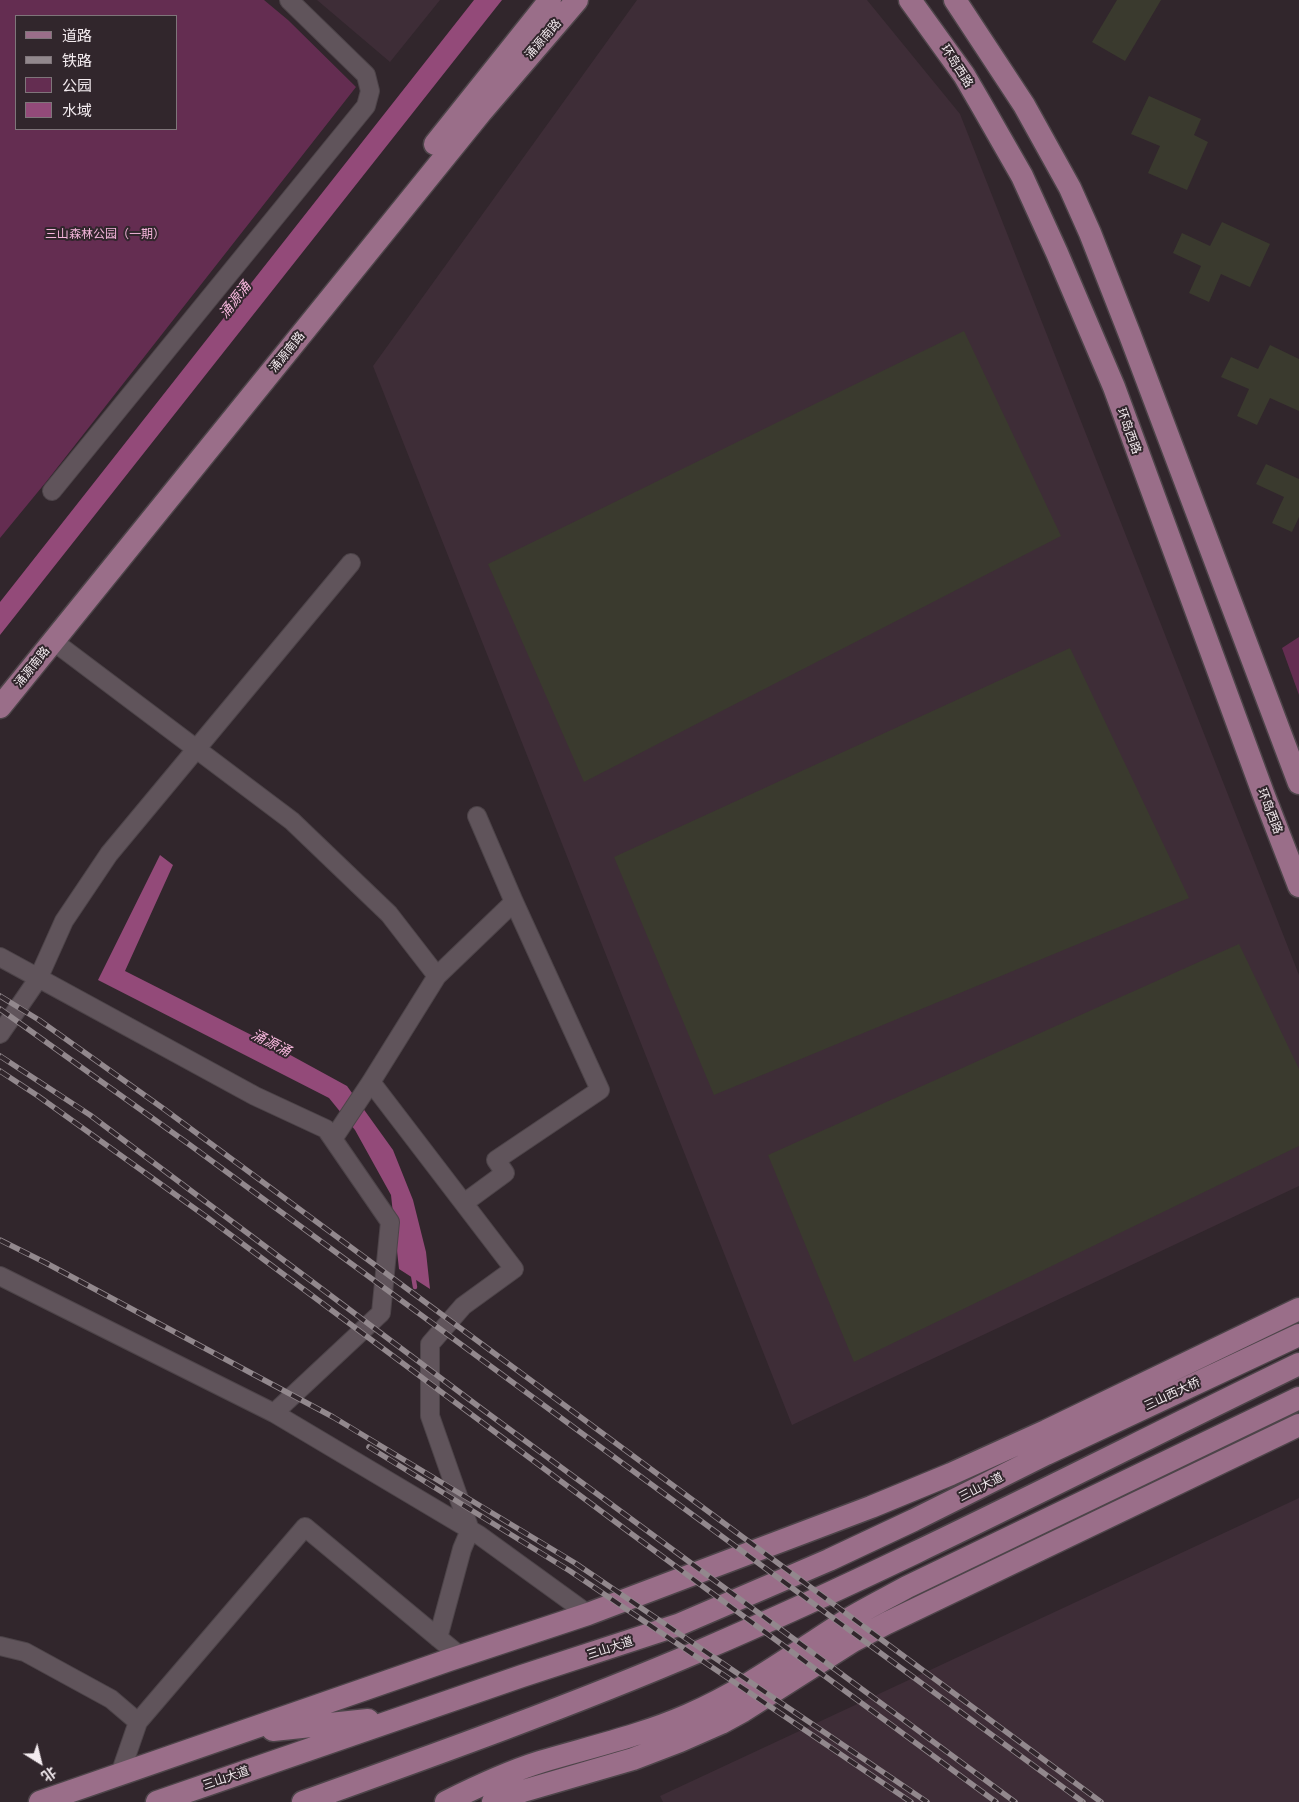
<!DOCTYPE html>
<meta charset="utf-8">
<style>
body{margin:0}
#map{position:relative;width:1299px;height:1802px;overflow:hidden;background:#31262c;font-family:Lato,"Noto Sans SC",sans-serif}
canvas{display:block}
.legend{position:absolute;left:15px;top:15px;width:162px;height:115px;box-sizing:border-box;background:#31262c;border:1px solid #7f757a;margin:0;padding:6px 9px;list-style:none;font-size:15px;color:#f3ebef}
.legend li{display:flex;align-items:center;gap:10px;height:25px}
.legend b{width:25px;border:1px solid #7f757a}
.north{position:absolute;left:15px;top:1737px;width:50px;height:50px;-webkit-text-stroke:4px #31262c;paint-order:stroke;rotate:144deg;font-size:14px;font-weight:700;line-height:20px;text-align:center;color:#f3ebef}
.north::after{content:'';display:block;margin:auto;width:18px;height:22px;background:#f3ebef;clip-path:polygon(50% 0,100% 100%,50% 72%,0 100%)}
</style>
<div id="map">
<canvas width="1299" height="1802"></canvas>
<ul class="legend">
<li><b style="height:6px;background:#9a6e89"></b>道路</li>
<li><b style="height:6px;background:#92888d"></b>铁路</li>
<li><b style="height:14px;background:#642d51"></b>公园</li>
<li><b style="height:14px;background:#934a79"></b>水域</li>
</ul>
<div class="north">北</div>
</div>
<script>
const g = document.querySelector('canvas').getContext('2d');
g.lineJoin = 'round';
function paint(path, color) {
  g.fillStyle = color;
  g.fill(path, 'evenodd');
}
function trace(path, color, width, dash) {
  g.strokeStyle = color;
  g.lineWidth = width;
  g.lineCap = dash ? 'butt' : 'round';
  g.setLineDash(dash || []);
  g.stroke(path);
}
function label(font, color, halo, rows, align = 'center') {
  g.font = font + ' Lato,"Noto Sans SC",sans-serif';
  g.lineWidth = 4;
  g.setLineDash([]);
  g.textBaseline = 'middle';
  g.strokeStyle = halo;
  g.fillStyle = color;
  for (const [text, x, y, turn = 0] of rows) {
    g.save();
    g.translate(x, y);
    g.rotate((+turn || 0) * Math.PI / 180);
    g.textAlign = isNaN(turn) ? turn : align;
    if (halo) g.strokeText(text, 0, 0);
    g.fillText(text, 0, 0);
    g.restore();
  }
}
const built = new Path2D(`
 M317,0H440L390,62Z
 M637,0H867L960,114L1299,975V1186L792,1425L373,366Z
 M1299,1498V1802H663L660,1796Z`);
const green = new Path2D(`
 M0,0H264L288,20L356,87L46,482L0,538ZM176,16V129H16V16Z
 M1299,637V695L1282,648Z`);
const water = new Path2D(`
 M474,0H502L0,635V602Z
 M160,855L173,865L125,971L283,1051L347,1086L393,1150L413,1200L426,1252L430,1289L399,1269L391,1195L355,1130L329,1098L98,980Z`);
const stream = new Path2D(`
 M413,1275L415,1287`);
const building = new Path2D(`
 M1117,0H1161L1125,61L1092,42Z
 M1149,96L1201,119L1194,135L1208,142L1187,190L1148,173L1160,146L1131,134Z
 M1222,222L1270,244L1250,287L1221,274L1209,302L1189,293L1201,266L1173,253L1182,233L1210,246Z
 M964,331L1061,536L584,782L488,564Z
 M1270,345L1299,359V411L1270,398L1257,425L1237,416L1249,389L1221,377L1231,357L1258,369Z
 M1266,464L1299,479V517L1292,532L1272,523L1284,497L1256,484Z
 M1070,648L1189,898L714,1095L614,857Z
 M1239,944L1299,1069V1146L854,1362L768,1155Z`);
const minor = new Path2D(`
 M52,491L366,106L370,91L366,75L289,0
 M53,641L292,821L389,914L437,976
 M0,957L255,1096L326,1129L390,1222L381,1313L274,1413L479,1535L588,1614
 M0,1034L38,979L64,921L109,854L351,563
 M371,1082L514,1269L463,1306L430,1344V1416L470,1530L462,1549L438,1638
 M333,1139L371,1082L437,976L514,902
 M464,1203L505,1173L496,1160L600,1090L514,902L477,816
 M0,1276L274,1413
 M0,1646L25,1652L111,1699L138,1722
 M120,1774L138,1722L305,1527L460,1656`);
const major = new Path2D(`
 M910,0L964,75L982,106L1022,176L1057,253L1114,387L1263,793L1299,886
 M955,0L1024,105L1070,188L1090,233L1130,335L1299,783
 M435,144L550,0
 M0,707L482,111L577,0
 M273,1730L368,1720
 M40,1802L449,1660L588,1614L871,1507L951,1474L1046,1431L1299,1309
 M157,1802L522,1676L678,1625L829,1560L914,1520L1046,1454L1299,1335
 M303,1802C437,1754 571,1706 702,1650C905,1563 1101,1460 1299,1364
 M446,1802C476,1787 508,1772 540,1762C590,1747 640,1736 688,1715C746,1690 795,1653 847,1620C867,1608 887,1598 907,1587L1299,1398
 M493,1802L523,1791L633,1759L680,1741L721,1723L743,1711L853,1641L887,1623L1299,1425`);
const rail = new Path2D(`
 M0,996L39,1020L164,1109L1101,1802
 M0,1009L190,1145L1083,1802
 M0,1056L90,1115L482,1409L1015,1802
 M0,1071L38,1096L208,1218L629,1532L996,1802
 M0,1240L46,1263L333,1417L575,1563L927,1802
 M369,1447L570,1571L911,1802`);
const streetNames = [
 ["涌源南路",543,39,-49],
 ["环岛西路",957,66,57],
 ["涌源南路",287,352,-51],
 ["环岛西路",1129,431,70],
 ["涌源南路",32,667,-51],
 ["环岛西路",1270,811,69],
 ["三山西大桥",1172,1394,-25],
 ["三山大道",981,1487,-27],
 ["三山大道",610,1648,-18],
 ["三山大道",226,1778,-19]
];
const parkNames = [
 ["三山森林公园（一期）",105,234]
];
const waterNames = [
 ["涌源涌",235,300,-52],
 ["涌源涌",271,1043,27]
];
paint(built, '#3e2d37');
paint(green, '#642d51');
paint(water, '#934a79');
trace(stream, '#934a79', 4.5);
paint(building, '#3a3a2e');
trace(minor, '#4d4449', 20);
trace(major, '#4d4449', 25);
trace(minor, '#60545b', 18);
trace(major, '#9a6e89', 22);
trace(rail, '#92888d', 5.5);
trace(rail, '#31262c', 4, [11]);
label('12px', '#f3ebef', '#31262c', streetNames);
label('12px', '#f3b4da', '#31262c', parkNames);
label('italic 14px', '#f9b9df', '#31262c', waterNames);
</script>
